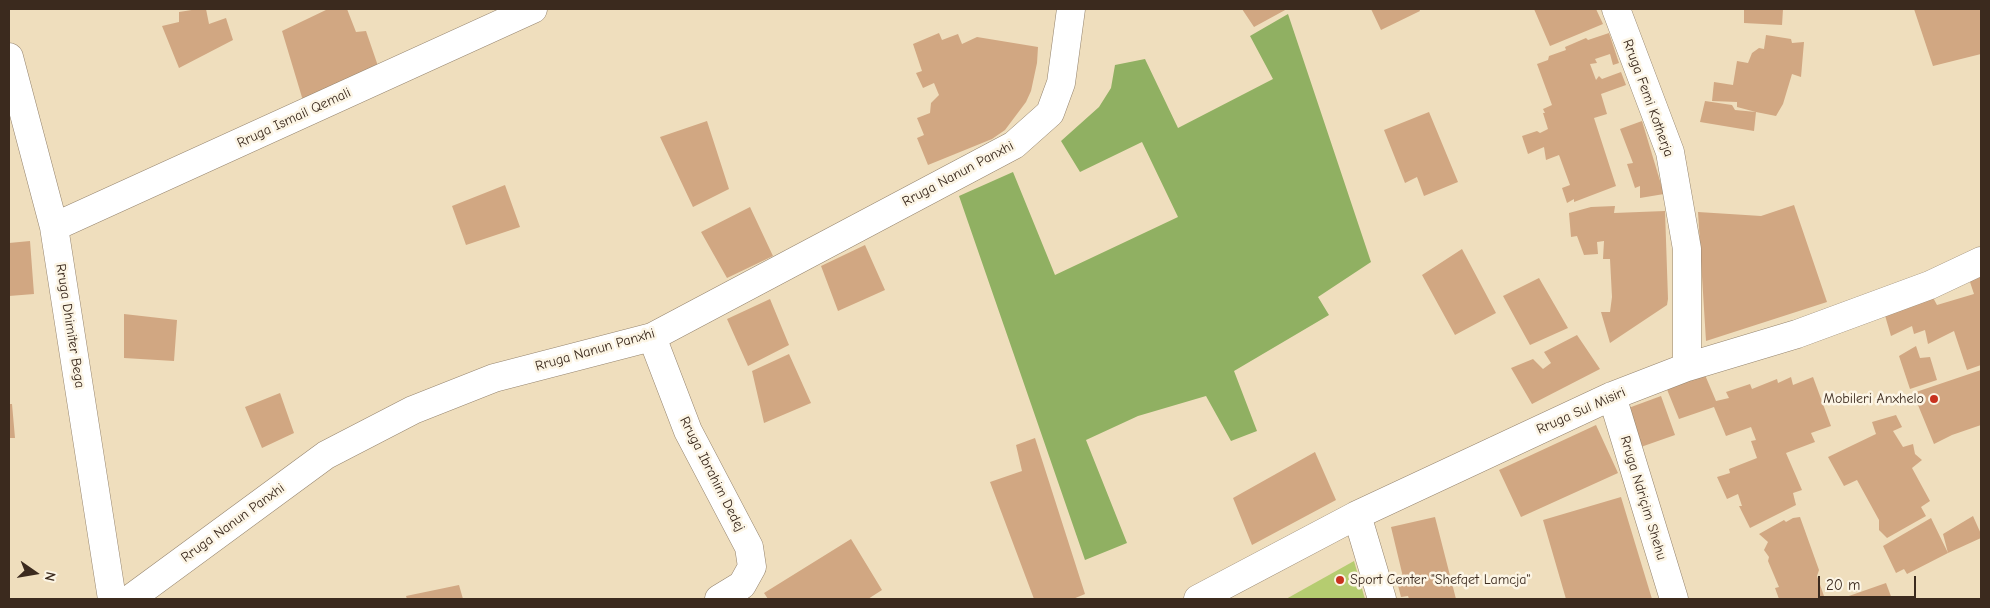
<!DOCTYPE html>
<meta charset="utf-8">
<style>
body{margin:0}
#map{position:relative;width:1990px;height:608px;overflow:hidden;background:#efdebd;font-family:"Comic Neue",sans-serif}
canvas{display:block}
.frame{position:absolute;inset:0;border:10px solid #3b2a1e;pointer-events:none}
.north{position:absolute;left:10px;top:548px;width:50px;height:50px;-webkit-text-stroke:4px #fcf5e5;paint-order:stroke;rotate:103deg;font-size:14px;font-weight:700;line-height:20px;text-align:center;color:#3b2a1e}
.north::after{content:'';display:block;margin:auto;width:18px;height:22px;background:#3b2a1e;clip-path:polygon(50% 0,100% 100%,50% 72%,0 100%)}
.scale{position:absolute;left:1818px;top:576px;width:98px;height:22px;box-sizing:border-box;border:2px solid #3b2a1e;border-top:0;padding-left:6px;font-size:15px;line-height:18px;white-space:nowrap;color:#3b2a1e;-webkit-text-stroke:4px #fcf5e5;paint-order:stroke}
</style>
<div id="map">
<canvas width="1990" height="608"></canvas>
<div class="frame"></div>
<div class="north">N</div>
<div class="scale">20 m</div>
</div>
<script>
const g = document.querySelector('canvas').getContext('2d');
g.lineJoin = 'round';
function paint(path, color) {
  g.fillStyle = color;
  g.fill(path, 'evenodd');
}
function trace(path, color, width, dash) {
  g.strokeStyle = color;
  g.lineWidth = width;
  g.lineCap = dash ? 'butt' : 'round';
  g.setLineDash(dash || []);
  g.stroke(path);
}
function label(font, color, halo, rows, align = 'center') {
  g.font = font + ' "Comic Neue",sans-serif';
  g.lineWidth = 5;
  g.setLineDash([]);
  g.textBaseline = 'middle';
  g.strokeStyle = halo;
  g.fillStyle = color;
  for (const [text, x, y, turn = 0] of rows) {
    g.save();
    g.translate(x, y);
    g.rotate((+turn || 0) * Math.PI / 180);
    g.textAlign = isNaN(turn) ? turn : align;
    if (halo) g.strokeText(text, 0, 0);
    g.fillText(text, 0, 0);
    g.restore();
  }
}
const green = new Path2D(`
 M1354,561L1365,599H1286Z`);
const forest = new Path2D(`
 M1288,14L1371,262L1318,297L1329,315L1234,371L1257,431L1231,441L1206,396L1138,416L1086,440L1127,543L1085,560L959,196L1013,172L1055,275L1178,217L1142,142L1080,172L1061,141L1099,107L1111,88L1115,65L1145,59L1178,128L1273,79L1250,36Z`);
const building = new Path2D(`
 M198,9H206L209,24L226,18L233,40L179,68L162,26L179,22V12Z
 M328,9H347L356,32L366,31L378,66L304,104L282,31Z
 M1242,9H1287L1254,27Z
 M1371,9H1419L1420,11L1381,30Z
 M1534,9H1596L1603,24L1550,46Z
 M1744,9H1783L1782,25L1744,23Z
 M1914,9H1981V54L1933,66Z
 M939,33L942,40L958,34L962,44L977,37L1038,47L1037,63L1031,91L1026,102L1005,130L992,139L928,165L917,138L924,135L917,118L930,113L931,103L939,95L934,83L923,88L916,73L922,71L913,44Z
 M1609,33L1619,63L1613,65L1610,54L1595,59L1597,63L1590,64L1596,80L1599,76L1602,79L1621,72L1626,85L1601,94L1607,114L1594,118L1616,186L1574,202V199L1567,203L1562,188L1570,185L1559,155L1546,160L1544,147L1528,154L1522,136L1537,131L1540,133L1548,129L1543,113H1545L1543,109L1552,105L1537,64L1548,60L1549,56L1566,50L1565,47L1586,38L1588,40Z
 M1766,35L1791,39L1792,43L1804,42L1801,77L1792,74L1783,104L1776,116L1756,112L1754,131L1700,122L1705,101L1732,105L1735,110L1756,112L1737,107V102L1712,101L1714,82L1733,85L1737,61L1748,63L1752,53L1759,48L1764,49Z
 M1429,112L1458,182L1424,196L1417,177L1405,183L1384,130Z
 M707,121L729,189L693,207L660,137Z
 M1642,121L1664,194L1640,198V186L1635,188L1627,164L1633,163L1620,129Z
 M505,185L520,227L466,245L452,206Z
 M1794,205L1827,302L1706,341L1698,212L1761,216Z
 M1615,206L1614,213L1665,211L1668,299L1667,305L1610,343L1601,312H1610L1612,297L1610,259H1603L1604,241L1597,242L1598,254L1584,255L1577,236L1571,237L1569,213L1591,207Z
 M750,207L773,256L727,278L701,232Z
 M30,241L34,294L9,296V243Z
 M865,245L885,290L838,311L821,266Z
 M1462,249L1496,313L1455,335L1422,275Z
 M1981,271V365L1967,370L1954,331L1928,344L1925,330L1914,334L1912,326L1891,336L1884,312L1929,290L1937,305L1974,294L1968,276Z
 M1539,278L1568,328L1530,345L1503,296Z
 M770,299L789,345L748,366L727,319Z
 M124,314L177,320L174,361L124,358Z
 M1577,335L1600,369L1532,404L1511,368L1533,359L1543,369L1551,363L1544,352Z
 M1916,346L1920,358L1930,357L1937,380L1910,389L1899,356Z
 M789,354L811,403L764,423L752,371Z
 M1981,370V425L1952,435L1934,444L1913,393Z
 M1705,375L1716,401L1729,398L1726,392L1750,384L1752,389L1777,379L1778,383L1791,377L1793,385L1813,377L1831,426L1811,433L1815,442L1786,453L1802,490L1793,493L1796,505L1750,528L1739,506H1742L1738,494L1727,499L1717,477L1730,473L1729,469L1757,458L1751,441L1756,440L1751,427L1726,436L1714,407L1679,419L1666,387Z
 M280,393L294,433L262,448L245,407Z
 M1661,396L1675,435L1638,448L1623,410Z
 M9,404H12L15,438H9Z
 M1896,415L1902,427L1893,431L1903,447L1913,444L1915,454L1922,460L1912,468L1930,501L1921,507L1926,516L1887,538L1879,530V520L1857,480L1844,486L1828,457L1876,434L1872,422Z
 M1596,425L1618,473L1521,517L1499,470Z
 M1035,438L1085,594L1073,599H1034L990,482L1022,471L1016,445Z
 M1315,452L1336,500L1252,545L1233,498Z
 M1621,497L1652,599H1566L1543,520Z
 M1973,516L1981,534V538L1948,553L1907,574L1904,569L1896,573L1883,546L1931,518L1948,553L1943,534Z
 M1435,517L1456,599H1409L1408,596L1401,597L1396,578L1403,577L1391,527Z
 M1800,517L1819,570L1817,576L1825,599H1779L1775,588L1779,587L1768,561L1769,557L1764,550L1768,542L1759,534L1784,520L1786,522L1793,518Z
 M851,539L882,590L868,599H768L764,593Z
 M1886,583L1892,599H1845L1846,597Z
 M459,585L463,599H407L406,596Z`);
const minor = new Path2D(`
 M1616,9L1670,152L1687,249V367
 M9,57L54,227L112,599
 M54,227L533,9
 M652,337L688,431L749,547L752,567L742,585L719,599
 M1612,396L1674,599
 M1357,515L1382,599
 M130,599L326,455L413,410L494,378L652,337L1014,145L1050,113L1061,83L1071,9
 M1198,599L1357,515L1612,396L1687,367L1797,334L1930,285L1981,261`);
const markers = [
 [1934,399,5,"#c8321e"],
 [1340,580,5,"#c8321e"]
];
const streetNames = [
 ["Rruga Femi Kotherja",1648,98,70],
 ["Rruga Ismail Qemali",294,118,-25],
 ["Rruga Nanun Panxhi",958,174,-28],
 ["Rruga Dhimiter Bega",70,326,81],
 ["Rruga Nanun Panxhi",595,350,-16],
 ["Rruga Sul Misiri",1581,411,-24],
 ["Rruga Ibrahim Dedej",712,474,63],
 ["Rruga Ndriçim Shehu",1643,498,73],
 ["Rruga Nanun Panxhi",233,523,-36]
];
const poiNames = [
 ["Mobileri Anxhelo",1924,399],
 ["Sport Center \"Shefqet Lamcja\"",1350,580,"left"]
];
paint(green, '#b5cc70');
paint(forest, '#90b062');
paint(building, '#d1a782');
trace(minor, '#95846e', 29);
trace(minor, '#fff', 28);
for (const [x, y, r, color] of markers) {
  const dot = new Path2D();
  dot.arc(x, y, r, 0, 2 * Math.PI);
  g.fillStyle = color;
  g.fill(dot);
  trace(dot, '#fcf5e5', 2);
}
label('14px', '#3b2a1e', '#fcf5e5', streetNames);
label('14px', '#3b2a1e', '#fcf5e5', poiNames, 'right');
</script>
